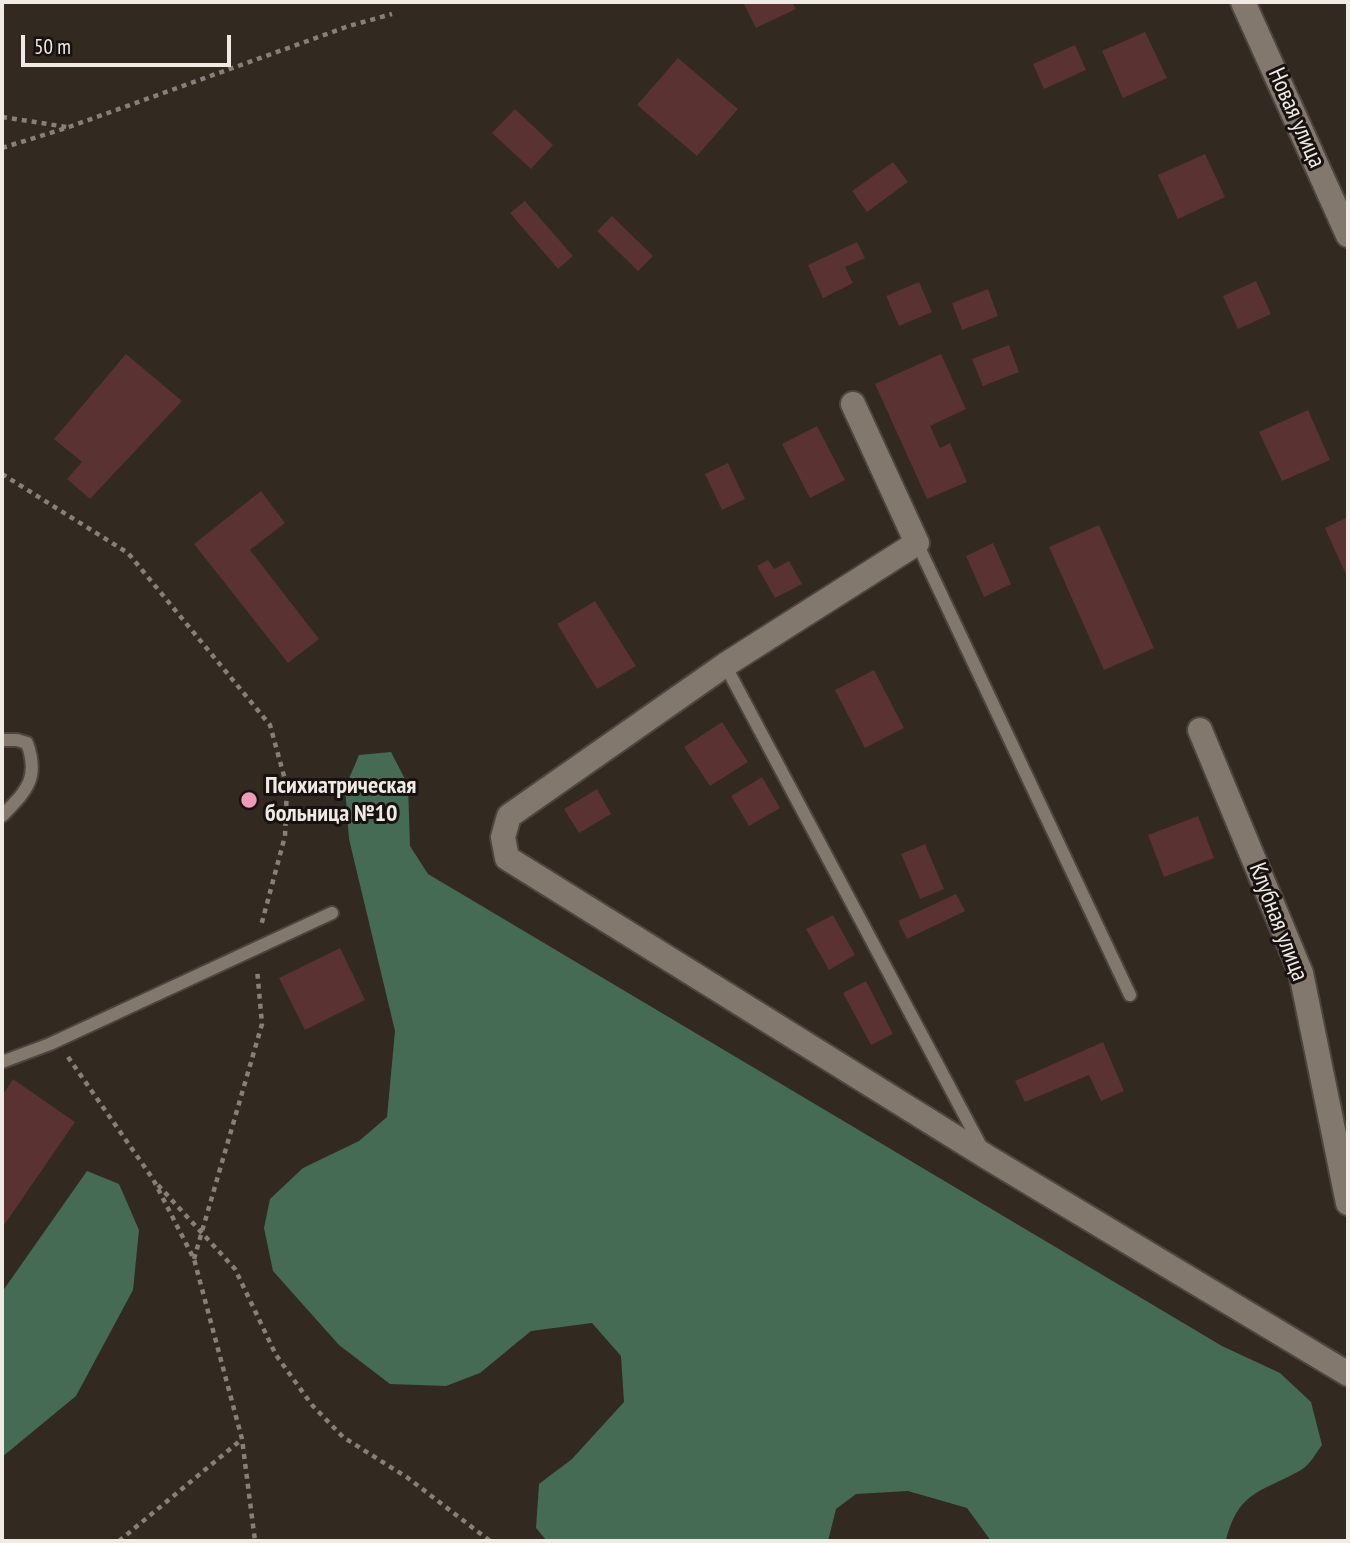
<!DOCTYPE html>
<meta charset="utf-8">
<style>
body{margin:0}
#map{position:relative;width:1350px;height:1543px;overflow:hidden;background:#322921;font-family:"PT Sans Narrow",sans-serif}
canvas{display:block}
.frame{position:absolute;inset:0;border:4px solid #f0eae5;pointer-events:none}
.scale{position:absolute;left:21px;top:35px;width:210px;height:32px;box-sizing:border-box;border:4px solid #f0eae5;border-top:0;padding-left:9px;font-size:21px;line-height:24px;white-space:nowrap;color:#f0eae5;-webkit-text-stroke:5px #17120f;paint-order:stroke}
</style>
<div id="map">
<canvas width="1350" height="1543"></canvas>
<div class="frame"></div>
<div class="scale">50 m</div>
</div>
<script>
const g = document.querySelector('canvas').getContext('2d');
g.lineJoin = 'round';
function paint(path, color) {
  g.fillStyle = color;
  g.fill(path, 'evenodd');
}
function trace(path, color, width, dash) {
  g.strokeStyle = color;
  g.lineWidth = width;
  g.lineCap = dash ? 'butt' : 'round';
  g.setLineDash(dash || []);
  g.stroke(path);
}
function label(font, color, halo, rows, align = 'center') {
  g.font = font + ' "PT Sans Narrow",sans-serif';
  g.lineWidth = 6;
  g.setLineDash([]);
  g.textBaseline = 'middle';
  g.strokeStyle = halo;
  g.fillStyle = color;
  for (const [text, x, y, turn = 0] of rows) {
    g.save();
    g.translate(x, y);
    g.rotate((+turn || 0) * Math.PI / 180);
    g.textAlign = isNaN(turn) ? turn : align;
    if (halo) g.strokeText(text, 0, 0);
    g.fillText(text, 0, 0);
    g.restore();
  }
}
const forest = new Path2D(`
 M391,752L408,785L410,846L428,874L1222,1346L1280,1373L1311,1402L1322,1445C1316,1453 1310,1465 1301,1470C1263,1492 1238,1490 1226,1541H991L967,1508L908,1491L856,1494L836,1509L828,1541H547L536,1528L539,1484L572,1459L624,1402L621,1356L592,1323L531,1331L480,1373L446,1386L390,1384L339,1345L273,1271L264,1228L270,1199L303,1168L359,1141L387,1117L395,1031L349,839L345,788L359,755Z
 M87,1171L119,1184L139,1230L133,1290L76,1396L2,1457V1292Z`);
const building = new Path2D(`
 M743,2H792L796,9L756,28Z
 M1145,32L1167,78L1123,98L1102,51Z
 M1075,45L1086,70L1044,89L1033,64Z
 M678,58L738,109L697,156L637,105Z
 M515,109L553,145L531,169L492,133Z
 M1205,154L1225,197L1178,219L1158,175Z
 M893,162L908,182L867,212L852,191Z
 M525,201L573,256L558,269L510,213Z
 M612,216L653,256L638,271L597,231Z
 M857,242L865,258L845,267L853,283L823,298L808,265Z
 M1256,281L1271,314L1238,329L1223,296Z
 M919,282L932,312L899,326L886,296Z
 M988,289L998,316L962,330L952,303Z
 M1009,345L1019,372L983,386L972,359Z
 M126,354L182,401L90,499L67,479L82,462L54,439Z
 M941,354L966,409L930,426L940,448L950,443L967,482L927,499L875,384Z
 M1308,410L1330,460L1282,481L1259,432Z
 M817,426L845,480L810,498L782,444Z
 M728,463L745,499L722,510L705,474Z
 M261,491L285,523L250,550L319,639L288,663L194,544Z
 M1348,517V579L1325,528Z
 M1099,525L1154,648L1104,670L1049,547Z
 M993,543L1011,584L984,597L966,556Z
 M768,560L774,569L789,561L802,584L775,598L757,566Z
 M595,601L636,666L597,689L557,624Z
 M874,670L904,728L865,748L835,690Z
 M722,722L748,762L710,786L684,747Z
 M762,777L780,808L749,826L731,796Z
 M597,789L611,814L579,833L564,809Z
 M1198,816L1214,858L1164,877L1148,835Z
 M925,844L944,889L920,899L901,854Z
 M956,894L965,911L907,939L898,921Z
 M833,915L855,955L829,970L806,929Z
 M340,948L365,1000L305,1030L279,978Z
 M866,981L893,1034L871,1045L843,993Z
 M1103,1042L1124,1091L1101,1101L1089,1075L1025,1102L1015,1081Z
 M13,1079L75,1122L2,1228V1096Z`);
const path = new Path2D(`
 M2,117L67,127
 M2,148L69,127L349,26L392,14
 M2,474L128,553L270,725L287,787L285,836L261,926
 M68,1057L153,1179L194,1259L242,1439L255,1541
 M158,1185L235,1269L276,1355L312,1405L343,1437L408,1478L490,1541
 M194,1259L262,1024L257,969
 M119,1541L241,1440`);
const service = new Path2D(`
 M917,543L1130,995
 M725,665L983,1150
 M2,740H17L27,743C40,779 26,791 2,816
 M2,1062L50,1044L332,913`);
const minor = new Path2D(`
 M1243,2L1348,235
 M853,404L917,543L725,665L509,816L503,837L507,858L987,1157L1348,1374
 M1200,730L1301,973L1348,1203`);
const markers = [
 [249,800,9,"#ef9ab8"]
];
const streetNames = [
 ["Новая улица",1296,118,66],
 ["Клубная улица",1278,922,69]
];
const poiNames = [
 ["Психиатрическая",265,786],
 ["больница №10",265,814]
];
paint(forest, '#456b55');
paint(building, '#593231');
trace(service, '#4d453f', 16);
trace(minor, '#4d453f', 28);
trace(path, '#877f78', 4.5, [5, 5]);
trace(service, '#83786e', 12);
trace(minor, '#83786e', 24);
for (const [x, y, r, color] of markers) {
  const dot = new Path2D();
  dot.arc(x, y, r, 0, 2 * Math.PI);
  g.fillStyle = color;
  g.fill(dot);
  trace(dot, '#17120f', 2.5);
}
label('24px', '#f0eae5', '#17120f', streetNames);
label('bold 24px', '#f0eae5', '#17120f', poiNames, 'left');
</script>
